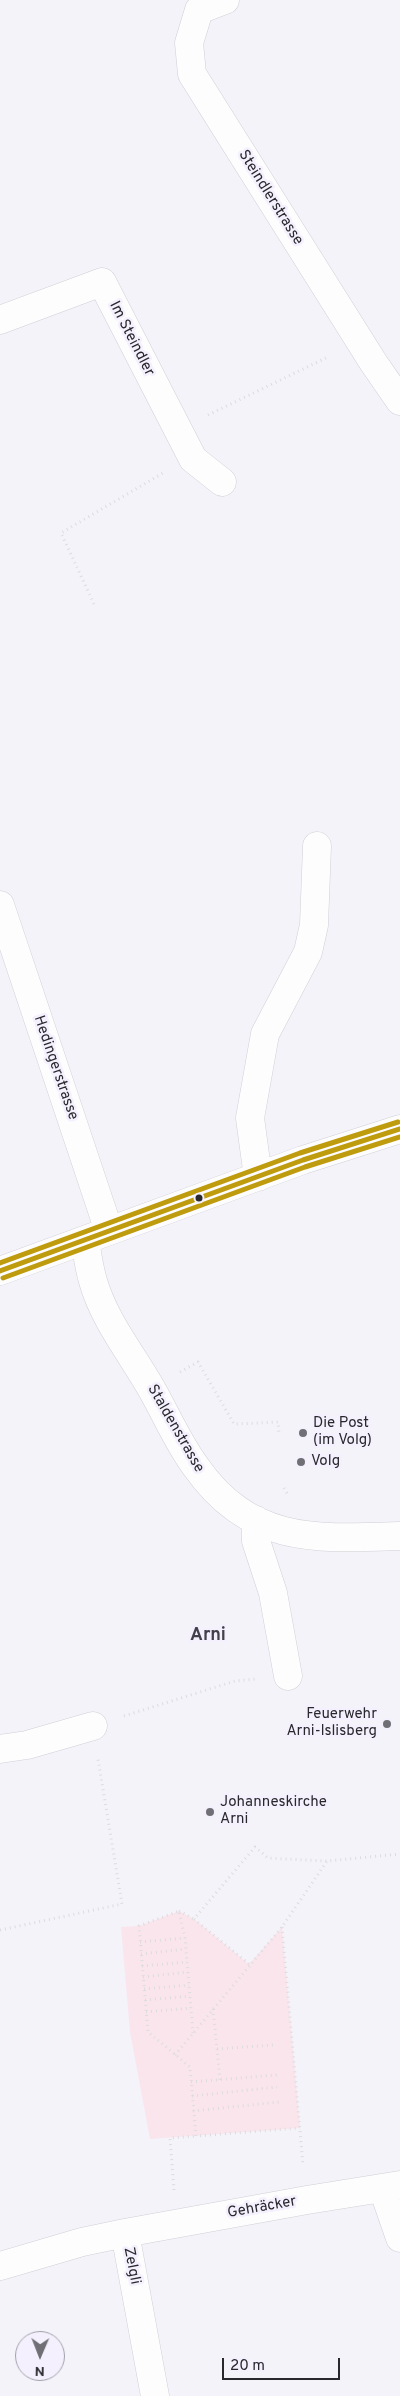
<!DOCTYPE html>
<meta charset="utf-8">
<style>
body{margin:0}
#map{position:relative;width:400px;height:2396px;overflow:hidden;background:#f5f3fa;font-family:Overpass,sans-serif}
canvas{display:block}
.north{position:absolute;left:15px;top:2331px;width:50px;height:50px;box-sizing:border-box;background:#f4f0fd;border:1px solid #a3a0aa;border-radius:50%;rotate:181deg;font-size:14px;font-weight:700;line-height:20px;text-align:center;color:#29282d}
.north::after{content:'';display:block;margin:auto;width:18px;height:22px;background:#706f75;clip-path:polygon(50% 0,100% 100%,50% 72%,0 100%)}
.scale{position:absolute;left:222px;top:2358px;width:118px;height:22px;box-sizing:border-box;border:2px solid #29282d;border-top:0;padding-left:6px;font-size:15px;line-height:18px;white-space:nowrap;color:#29282d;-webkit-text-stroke:4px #f4f0fd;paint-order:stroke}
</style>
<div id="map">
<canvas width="400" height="2396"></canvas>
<div class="north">N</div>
<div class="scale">20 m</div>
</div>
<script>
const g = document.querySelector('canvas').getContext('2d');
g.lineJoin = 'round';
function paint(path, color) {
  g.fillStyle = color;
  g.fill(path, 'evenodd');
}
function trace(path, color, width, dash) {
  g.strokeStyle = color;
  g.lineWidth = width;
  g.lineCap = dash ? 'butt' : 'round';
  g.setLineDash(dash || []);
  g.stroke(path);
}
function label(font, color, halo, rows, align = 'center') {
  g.font = font + ' Overpass,sans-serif';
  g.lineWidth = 5;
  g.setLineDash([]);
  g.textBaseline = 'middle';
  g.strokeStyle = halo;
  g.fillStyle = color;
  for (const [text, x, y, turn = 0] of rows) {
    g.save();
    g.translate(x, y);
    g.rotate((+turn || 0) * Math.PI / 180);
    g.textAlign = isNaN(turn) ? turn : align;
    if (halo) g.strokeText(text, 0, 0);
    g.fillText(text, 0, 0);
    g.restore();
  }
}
const green = new Path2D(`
 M179,1911L194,1919L249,1964L282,1927L300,2128L150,2139L130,2032L121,1927L139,1926Z`);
const path = new Path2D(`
 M208,415L328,357
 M94,604L61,533L163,473
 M180,1372L198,1362L234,1424L278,1422L279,1434
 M284,1488L288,1495
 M124,1716L235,1681L255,1679
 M179,1911L194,1919
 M282,1927L303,2165
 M0,1930L122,1904L98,1759
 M140,1942L185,1938
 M141,1954L186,1949
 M249,1964L194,1919L255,1847L268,1858L327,1861
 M142,1966L187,1962
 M143,1977L188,1972
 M144,1989L189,1985
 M145,2000L190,1996
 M213,2009L220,2080
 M146,2012L191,2008
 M193,2033L185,1938L179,1911L139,1926L148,2032L190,2067L196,2136L300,2128
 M217,2049L273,2045
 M175,2055L282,1927L327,1861L400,1854
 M191,2082L277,2075
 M192,2096L277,2087
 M193,2111L279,2102
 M174,2190L170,2138L196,2136`);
const minor = new Path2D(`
 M225,0L199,10L189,43L192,74L373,362L400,401
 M0,320L102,282L193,459L222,482
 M0,905L109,1231
 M258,1177L250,1118L265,1034L308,952L314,925L317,846
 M85,1240C87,1253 89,1268 93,1281C104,1320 131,1353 151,1388C166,1414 178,1443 196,1467C250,1544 316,1539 400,1536
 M0,1271L303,1160L400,1129
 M256,1520V1541L273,1593L288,1676
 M0,1749L27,1745L93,1726
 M383,2189L400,2238
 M125,2233L307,2200L400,2185
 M0,2266L82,2242L125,2233L155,2396`);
const bus1 = new Path2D(`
 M0,1271L303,1160L400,1129`);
const bus2 = new Path2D(`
 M3,1278L305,1167L400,1137`);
const bus3 = new Path2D(`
 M0,1263L300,1153L398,1122`);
const markers = [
 [199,1198,4.5,"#29282d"],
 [303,1433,5,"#706f75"],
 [301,1462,5,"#706f75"],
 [387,1724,5,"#706f75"],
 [210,1812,5,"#706f75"]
];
const streetNames = [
 ["Steindlerstrasse",270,198,58],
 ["Im Steindler",131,339,63],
 ["Hedingerstrasse",55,1068,71],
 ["Staldenstrasse",175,1429,60],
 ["Gehräcker",262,2208,-10],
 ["Zelgli",131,2266,79]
];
const poiNames = [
 ["Die Post",313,1424],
 ["(im Volg)",313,1441],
 ["Volg",311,1462],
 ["Feuerwehr",377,1715,"right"],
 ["Arni-Islisberg",377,1732,"right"],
 ["Johanneskirche",220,1803],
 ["Arni",220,1820]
];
const quarterNames = [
 ["Arni",208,1636]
];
paint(green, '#fae5ec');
trace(minor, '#d0cfd4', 29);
trace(path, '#dcdcde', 3, [1, 4]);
trace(minor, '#fefdfe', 28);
trace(bus1, '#bf9b0e', 5);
trace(bus2, '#bf9b0e', 5);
trace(bus3, '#bf9b0e', 5);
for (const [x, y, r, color] of markers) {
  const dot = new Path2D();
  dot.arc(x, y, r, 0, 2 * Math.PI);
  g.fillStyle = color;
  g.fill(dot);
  trace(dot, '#f4f0fd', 2);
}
label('15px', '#29282d', '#f4f0fd', streetNames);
label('15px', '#29282d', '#f4f0fd', poiNames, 'left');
label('bold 18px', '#43404b', '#f4f0fd', quarterNames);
</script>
